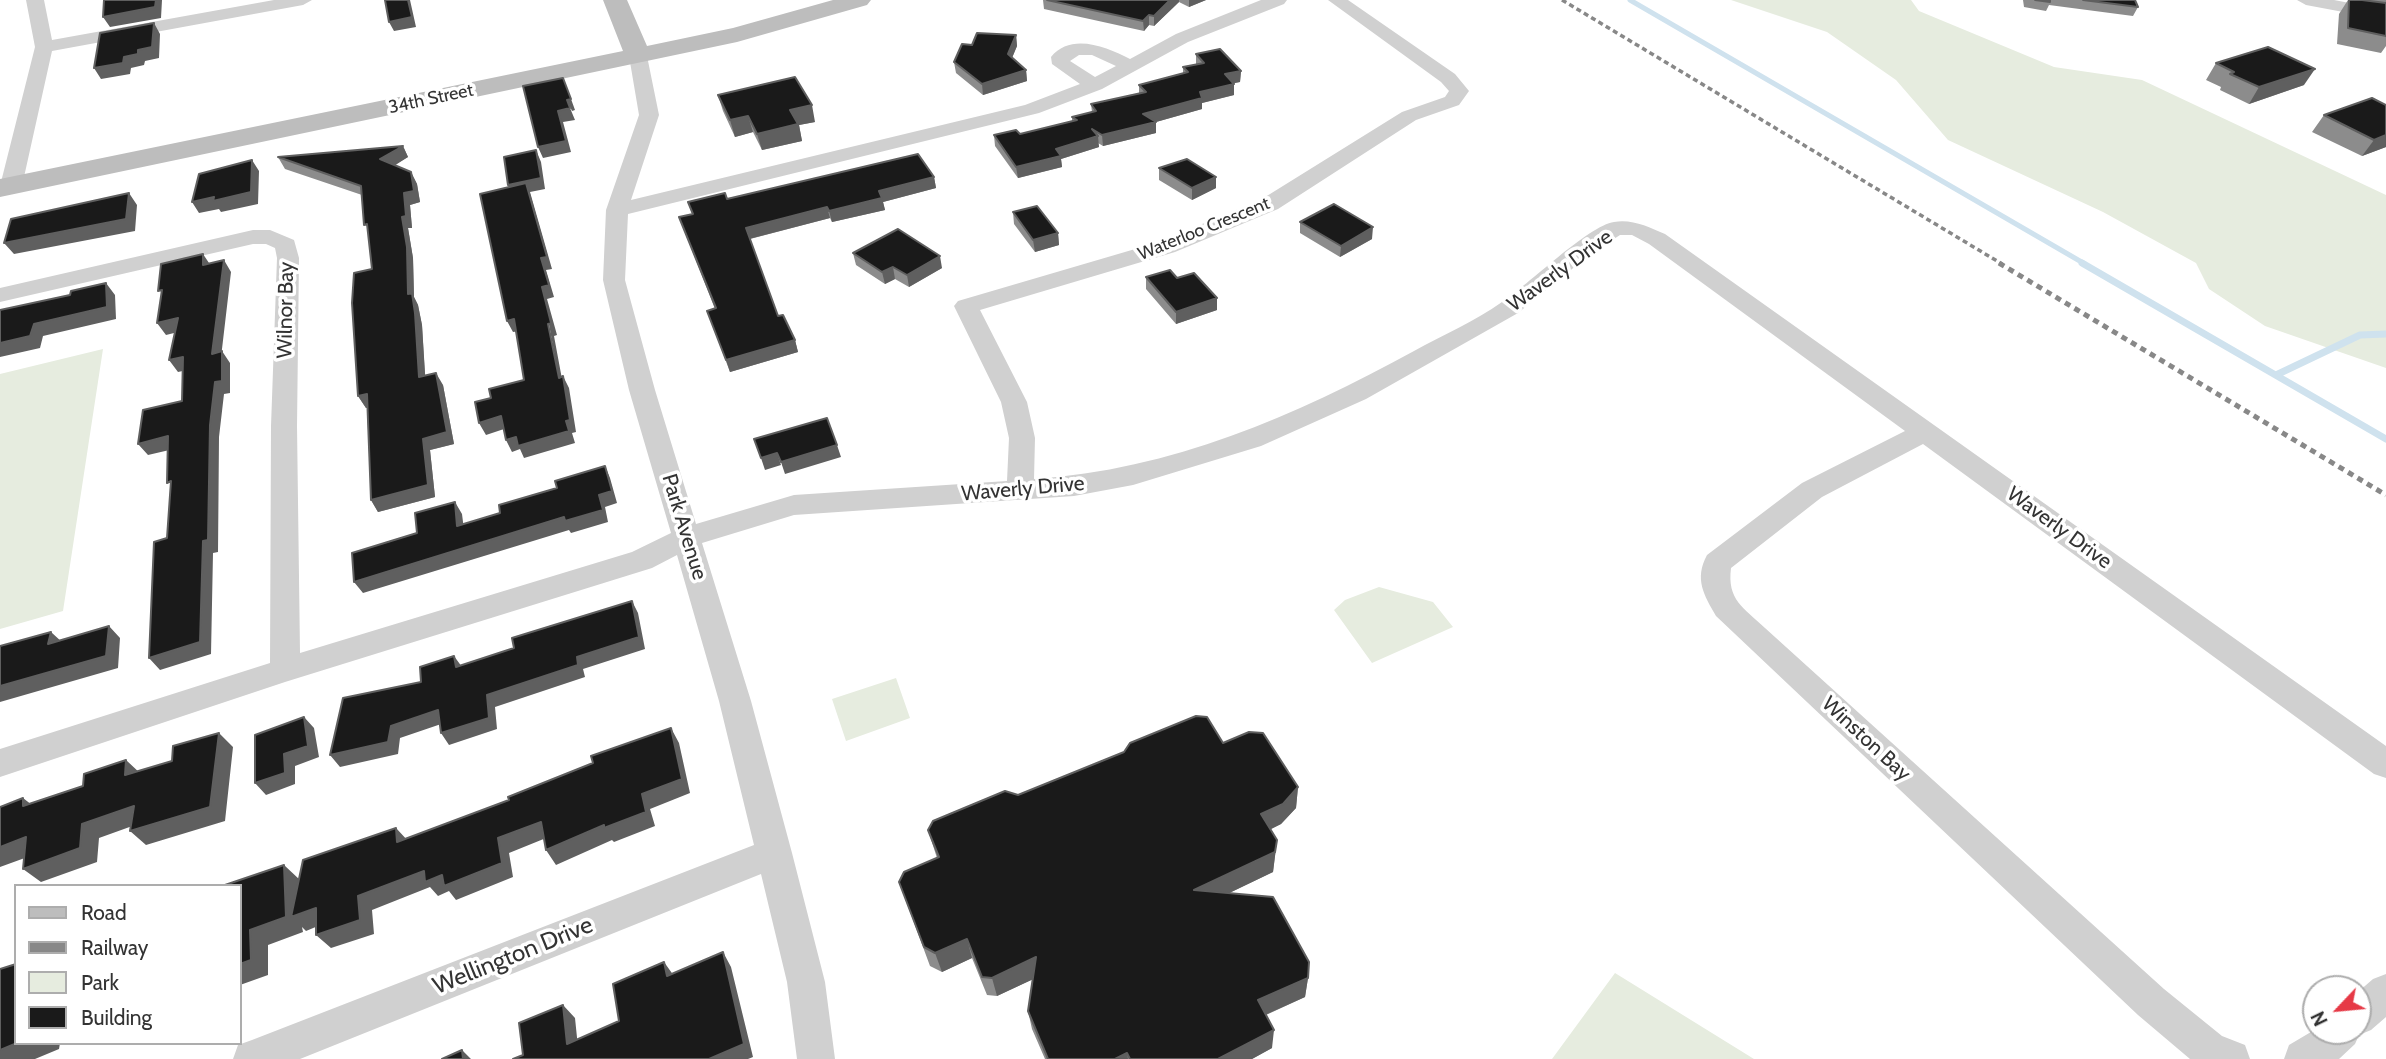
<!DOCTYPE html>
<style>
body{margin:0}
#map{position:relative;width:2386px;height:1059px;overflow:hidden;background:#fff;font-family:Cabin,sans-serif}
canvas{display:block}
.legend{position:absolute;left:14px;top:884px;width:228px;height:161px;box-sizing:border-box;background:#fff;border:2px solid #adadad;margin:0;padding:9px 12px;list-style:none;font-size:21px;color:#333}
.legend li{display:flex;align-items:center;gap:14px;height:35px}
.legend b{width:35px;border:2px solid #adadad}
.north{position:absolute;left:2302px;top:975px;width:70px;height:70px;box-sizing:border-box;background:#fff;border:2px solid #adadad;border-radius:50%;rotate:244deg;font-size:19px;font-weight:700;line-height:28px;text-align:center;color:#333}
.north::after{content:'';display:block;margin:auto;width:24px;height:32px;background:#e63946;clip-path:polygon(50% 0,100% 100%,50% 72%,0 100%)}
</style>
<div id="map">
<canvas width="2386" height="1059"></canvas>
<ul class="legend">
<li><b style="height:9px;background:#bdbdbd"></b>Road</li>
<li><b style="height:9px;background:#888"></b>Railway</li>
<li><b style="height:19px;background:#e6ecdf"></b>Park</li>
<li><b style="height:19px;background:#1a1a1a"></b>Building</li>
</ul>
<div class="north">N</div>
</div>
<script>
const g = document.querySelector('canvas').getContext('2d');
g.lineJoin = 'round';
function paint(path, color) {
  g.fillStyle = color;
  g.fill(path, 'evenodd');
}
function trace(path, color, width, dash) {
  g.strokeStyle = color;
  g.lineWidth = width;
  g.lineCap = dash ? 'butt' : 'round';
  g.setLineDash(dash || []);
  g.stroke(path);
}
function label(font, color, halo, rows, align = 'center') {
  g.font = font + ' Cabin,sans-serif';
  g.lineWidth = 7;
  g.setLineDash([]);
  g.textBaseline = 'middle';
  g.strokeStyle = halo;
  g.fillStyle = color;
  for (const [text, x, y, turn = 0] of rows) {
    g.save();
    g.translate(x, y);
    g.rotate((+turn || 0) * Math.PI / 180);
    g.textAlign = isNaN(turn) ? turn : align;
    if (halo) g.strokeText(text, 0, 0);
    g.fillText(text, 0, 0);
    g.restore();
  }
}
const green = new Path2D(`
 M1731,0H1911L1919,11L2054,67L2142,80L2386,195V368L2265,326L2209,289L2196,263L2103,212L1948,140L1896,80L1827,32Z
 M103,349L63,611L0,629V374Z
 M1379,587L1433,602L1453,627L1372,663L1334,610L1345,600Z
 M896,678L910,718L846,741L832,699Z
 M1615,973L1754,1059H1552Z`);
const streamFar1 = new Path2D(`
 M1630,0L2085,264`);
const stream = new Path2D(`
 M2082,263L2386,439
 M2276,375L2360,335L2386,334`);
const street = new Path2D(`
 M26,0H44L52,40L274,0H312L303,5L52,51L22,186L18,190H4L0,186L35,47Z
 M1261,0H1287L1284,4L1188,42L1102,89L1039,113L628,214L625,280L655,390L696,524L794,495L1007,481L1009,438L1001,402L954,306L958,301L1159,242L1262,199L1402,112L1445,97L1449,91L1441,82L1328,0H1348L1455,74L1469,91L1459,105L1416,120L1278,209L1175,252L980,310L1027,402L1035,438L1034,479C1171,470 1295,416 1414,351C1443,335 1475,321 1502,302C1527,286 1589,225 1614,222C1633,219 1648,227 1665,234L2386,746V778L2374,774L1923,444L1822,497L1731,568C1727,600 1743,607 1765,628L2164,989L2222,1036L2245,1045L2250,1059H2190L2138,1015L1716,616C1704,595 1694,579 1707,555L1802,483L1905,431L1649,244L1632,235H1620L1588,256L1518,313L1366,399L1261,446L1133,485L1074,496L794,515L702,543L751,701L792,853L825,982L835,1059H797L787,982L761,874L300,1059H233L238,1045L252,1040L754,845L719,701L677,555L652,568L285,682L0,777V749L270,663L271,426L277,258L275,248L266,244H253L0,302V288L253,230H270L294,240L299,258L297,426L300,653L632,552L671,533L629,390L603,280L606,210L639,115L629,56L631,52H645L647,56L659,115L631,200L1025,105L1080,84L1052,64L1051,57C1071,32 1107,47 1130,59L1176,34ZM1092,55L1116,66L1095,77L1070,61L1079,55Z
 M2297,0H2334L2386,10V20L2306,5Z
 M2386,974V1017L2371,1030L2359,1035L2355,1044L2339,1059H2284L2289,1045L2316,1029V1031H2358V992L2373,979Z`);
const secondary = new Path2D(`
 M603,0H627L647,46L733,28L833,0H871L867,5L737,42L0,197V179L623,51Z`);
const railFar1 = new Path2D(`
 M1562,0L2002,264`);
const rail = new Path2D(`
 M1999,263L2386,495`);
const wall = new Path2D(`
 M1043,0H1206L1189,7L1179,2L1154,26L1149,25L1144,31L1044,9Z
 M2023,0H2135L2138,7L2133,16L2049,5L2046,11L2024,7Z
 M2348,0H2386V46L2381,53L2337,44L2339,14Z
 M1016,35L1017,46L1012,58L1026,70L1027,81L983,95L956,73L954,62L972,45Z
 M1196,54L1241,71L1240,82L1233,83L1234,95L1202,103V109L1156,122V133L1103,146L1098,143L1099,147L1061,159L1062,167L1018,178L995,146L994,135L1020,134L1072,121V117L1092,112L1091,104L1139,94V85L1183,73V67L1196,64Z
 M2216,63L2304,85L2249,104L2220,90L2221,87L2206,80Z
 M718,95L815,122L799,125L802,141L762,150L753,132L735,137L723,111Z
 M2386,105V147L2362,156L2312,132L2324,115Z
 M403,146L408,157L394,165L411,172L417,184L420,202L410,205L412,228H408L413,258L414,297L418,305L422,325L425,376L443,385L454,444L430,450L435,497L378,512L371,500L367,408H366L358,396L372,269L368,233L362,195L285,169L278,157Z
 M1159,168L1216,177V188L1192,200L1159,180Z
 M934,177L936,188L883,202L885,210L832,222L830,218L750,239L778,316L795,340L798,352L730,372L707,311L715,309L679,217L692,214L688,202L727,199Z
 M1013,212L1058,233L1059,245L1035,252L1014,224Z
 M1300,222L1372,239L1340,257L1300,233Z
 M853,253L942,268L909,287L895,279L885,284L856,265Z
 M1146,277L1177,278L1217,298V310L1176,324L1146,289Z
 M1223,743L1298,787L1296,808L1281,824L1271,829L1277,840L1273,872L1229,893L1308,978L1305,997L1266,1015L1272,1048L1252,1059H1045L1032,1029L1028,1011L1033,979L997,996L987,995L972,958L942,972L930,966L899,882L937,858L928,830L1018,795Z`);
const shadedWall = new Path2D(`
 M156,0H162L161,18L110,27L103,17Z
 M408,0H410L416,27L394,31L389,22Z
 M1170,0H1179V2L1154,26V16Z
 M1189,0H1206L1189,7Z
 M1149,15V25L1144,31L1143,21Z
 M154,23L160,34L159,58L145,61L144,65L131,68L130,74L101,79L94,68L138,50Z
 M1016,35L1017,46L1009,65L1008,54Z
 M2315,69L2304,85L2249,104L2259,87Z
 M1026,70L1027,81L983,95L982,84Z
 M1241,71L1240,82L1225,85V74Z
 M1234,84V95L1202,103V109L1156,122V133L1103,146L1102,135L1143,114L1200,92Z
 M571,99L575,110L572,111L567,100Z
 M812,105L815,122L799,125L802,141L762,150L757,134L790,110Z
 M570,108L575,120L563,122L571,152L543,158L538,147L558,111Z
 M748,116L753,132L735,137L730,120Z
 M2386,135V147L2362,156L2374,140Z
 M1098,136L1099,147L1061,159L1062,167L1018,178L1016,167L1056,149Z
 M403,146L408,157L386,171L380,159Z
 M536,150L541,162L545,189L530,192L552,269L546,270L554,297L547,299L557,335L554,336L564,390L559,378L542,287L513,196L508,185Z
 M252,160L259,171L258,204L221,212L219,209L199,213L192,202Z
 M411,172L417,184L420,202L410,205L412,228H408L413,258L414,297L418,305L422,325L426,389L419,377L408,294L402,217L404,193Z
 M934,177L936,188L883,202L885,210L832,222L829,211L879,191Z
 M1216,177V188L1192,200V188Z
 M129,193L137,205L135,231L14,254L4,243Z
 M827,207L830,218L749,239L746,228Z
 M1373,227L1372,239L1340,257L1341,246Z
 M1058,233L1059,245L1035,252L1033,240Z
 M203,254L211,266L203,265Z
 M940,256L942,268L909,287L907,275Z
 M224,260L231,272L220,366L212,354Z
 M893,267L895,279L885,284L882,272Z
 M106,283L115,295L116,319L43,336L40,348L0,357V343Z
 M1217,298V310L1176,324V312Z
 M178,318L186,330L166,335L157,323Z
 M514,319L520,331L513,332L507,321Z
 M795,340L798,352L730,372L726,360Z
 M222,351L230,363V393L224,394L219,437L218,552L213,553L211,654L160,670L149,658L203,541L210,425L215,382Z
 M183,357L192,369L178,372L169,360Z
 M436,373L443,385L454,444L430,450L435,497L378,512L371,500L423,439Z
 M563,376L569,388L576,432L572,433L575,443L524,458L520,449L512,452L506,440L566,421Z
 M367,394L374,406L366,408L358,396Z
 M501,416L507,428L486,435L479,423Z
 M168,436L178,448L148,455L138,444Z
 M837,445L841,457L785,474L781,462Z
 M777,453L781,465L765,470L761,458Z
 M605,466L610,478L617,503L605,507L608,522L571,533L569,530L363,593L354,582L599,495Z
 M455,502L462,514L465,538L457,526Z
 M632,601L638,613L645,649L583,669L585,677L495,707L497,729L449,745L441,733L487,695L577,657Z
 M109,626L120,638L118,668L0,702V686Z
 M51,632L63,643L48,644Z
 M454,656L462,667H456Z
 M438,710L447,722L400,738L398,754L340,767L330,755L391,726Z
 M304,717L314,728L319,757L295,766V784L266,795L255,783Z
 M671,728L679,743L690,793L650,809L655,826L614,842L612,840L556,865L546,850L604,825L642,794Z
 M219,733L233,747L225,821L146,845L130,831Z
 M126,760L141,774L125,775Z
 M1298,787L1296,808L1281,824L1259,835L1261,814Z
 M23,798L41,812L23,806Z
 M134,806L149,820L99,838L97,862L41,882L23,869L82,824Z
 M541,822L551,836L509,853L513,877L456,900L449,891L438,896L430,887L372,910L374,934L331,948L316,935L358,896L424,871L442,875L498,838Z
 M396,828L409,842H397Z
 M26,837L44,851L0,867V847Z
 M1277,840L1273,872L1194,910V890Z
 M284,865L300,880L316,908L330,921L306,931L302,927L303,932L268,945V975L240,985V964L250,930Z
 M967,939L972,958L942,972L935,953Z
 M723,952L731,967L753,1057L748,1059H709Z
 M1036,957L1040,976L997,996L992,978Z
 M664,962L674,976H667Z
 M1308,978L1305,997L1256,1019L1258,1000Z
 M563,1005L575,1018L579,1057L567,1044Z
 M1274,1030L1272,1048L1252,1059H1218Z
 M17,1043H60L59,1049L35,1059H0V1047Z
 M462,1050L471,1059H463Z
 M1127,1053L1128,1059H1115Z`);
const building = new Path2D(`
 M104,0H156L155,7L103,17Z
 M385,0H408L412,17L389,22Z
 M1047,0H1170L1154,16L1149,15L1143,21Z
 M2035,0H2050V2Z
 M2083,0H2135L2138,7Z
 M2349,0H2362L2386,3V36L2348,28Z
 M154,23L152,47L138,50V54L124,57L123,63L94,68L100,33Z
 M977,33L1016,35L1008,54L1026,70L982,84L954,62L962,44L972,45Z
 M2268,47L2315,69L2259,87L2230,74L2234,72L2216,63Z
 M1220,49L1241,71L1225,74L1234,84L1200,92L1202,98L1143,114L1156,122L1102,135L1092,129L1098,136L1056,149L1061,156L1016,167L994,135L1016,130L1020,134L1077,120L1072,117L1096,111L1091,104L1146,92L1139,85L1188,72L1183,67L1204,63L1196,54Z
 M795,77L812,105L790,110L798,124L757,134L748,116L730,120L718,95Z
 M563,78L571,99L567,100L570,108L558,111L566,141L538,147L523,86Z
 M2372,98L2386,105V135L2374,140L2324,115Z
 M403,146L380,159L411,172L414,191L404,193L406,216L402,217L407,247L408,294L412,293L415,313L419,377L436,373L447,432L423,439L428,485L371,500L367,394L358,396L352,303L354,273L372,269L367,224L364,225L361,186L278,157Z
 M536,150L541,178L508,185L504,157Z
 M918,154L934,177L879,191L882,198L829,211L827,207L746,228L778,316L783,315L795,340L726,360L707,311L716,308L679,217L693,214L688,202L725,193L727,199Z
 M1187,159L1216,177L1192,188L1159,168Z
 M252,160L251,192L213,201L214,197L192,202L199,174Z
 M526,183L547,257L541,258L549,285L542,287L551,323L548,324L559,378L563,376L570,420L566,421L569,431L518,446L516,437L506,440L501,416L479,423L475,402L491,398L489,389L524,380L514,319L507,321L480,194Z
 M129,193L126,219L4,243L11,219Z
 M1334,204L1373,227L1341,246L1300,222Z
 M1037,206L1058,233L1033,240L1013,212Z
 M898,229L940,256L907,275L893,267L882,272L853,253Z
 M203,254V265L224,260L212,354L222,351V381L215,382L210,425L208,540L203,541L200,642L149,658L154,542L167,538L171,481L167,483L168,436L138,444L143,410L182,401L183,357L169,360L178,318L157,323L162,290L158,291L161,264Z
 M1170,270L1177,278L1194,273L1217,298L1176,312L1146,277Z
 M106,283L107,307L34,324L30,336L0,343V310L70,295L71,291Z
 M827,418L837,445L781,462L777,453L761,458L754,439Z
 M605,466L612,491L599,495L603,510L565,521L564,517L354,582L352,553L417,533L415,513L455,502L457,526L500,513L499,505L557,488L555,481Z
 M632,601L639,637L577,657L578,665L487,695L489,718L441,733L438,710L391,726L388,742L330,755L343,698L421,682L420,667L454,656L456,667L514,648L512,638Z
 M109,626L106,656L0,686V646L51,632L48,644Z
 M1196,716L1207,717L1223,743L1249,732L1263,733L1298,787L1283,804L1261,814L1277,840L1275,852L1194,890L1273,897L1309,962L1308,978L1258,1000L1274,1030L1218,1059H1130L1127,1053L1115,1059H1048L1028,1011L1036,957L992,978L982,977L967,939L935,953L924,947L899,882L904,872L939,857L928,830L933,821L1005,791L1018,795L1124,752L1130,743Z
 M304,717L308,746L284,754L285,773L255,783V735Z
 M671,728L682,779L642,794L646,812L604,828V825L546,850L541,822L498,838L502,863L444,886L442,875L425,882L424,871L358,896L360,920L316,935V908L291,917L303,860L396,828L397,842L509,800L508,797L593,763L591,756Z
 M219,733L210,807L130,831L134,806L82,824L80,848L23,869L26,837L0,847V807L23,798V806L83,786L84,774L126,760L125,775L172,761L173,746Z
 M284,865L286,917L250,930L251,960L240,964V886H222Z
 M723,952L744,1044L709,1059H513L523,1055L519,1023L563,1005L567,1044L619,1021L613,984L664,962L667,976Z
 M16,964V1043H17L0,1050V969Z
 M462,1050L463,1059H442Z`);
const farStreetnames = [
 ["34th Street",431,99,-12],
 ["Waterloo Crescent",1204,229,-22]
];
const streetNames = [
 ["Waverly Drive",1560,271,-36],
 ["Wilnor Bay",286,310,-89],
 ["Waverly Drive",1023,489,-5],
 ["Park Avenue",684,527,73],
 ["Waverly Drive",2059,528,36],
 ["Winston Bay",1866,739,43]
];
const nearStreetnames = [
 ["Wellington Drive",513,956,-22]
];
paint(green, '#e6ecdf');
trace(streamFar1, '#cfe2ee', 5);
trace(stream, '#cfe2ee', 7);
paint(street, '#d0d0d0');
paint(secondary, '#bdbdbd');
trace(railFar1, '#888', 3.5, [5, 3.5]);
trace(rail, '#888', 5, [6, 5]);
paint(wall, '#8c8c8c');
paint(shadedWall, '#5f5f5f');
paint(building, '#1a1a1a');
trace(building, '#5f5f5f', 2);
label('18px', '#333', '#fff', farStreetnames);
label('21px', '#333', '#fff', streetNames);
label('24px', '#333', '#fff', nearStreetnames);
</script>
